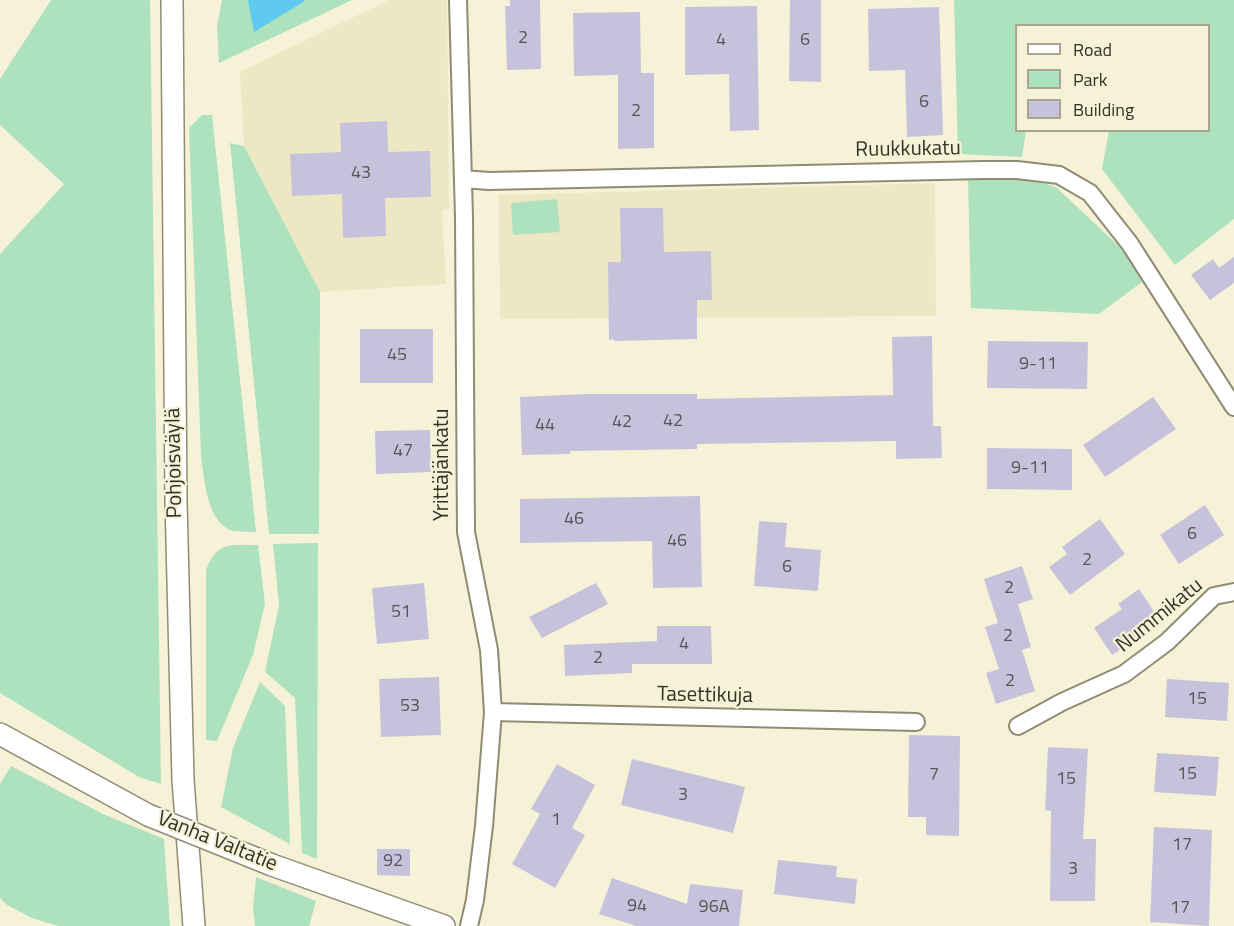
<!DOCTYPE html>
<meta charset="utf-8">
<style>
body{margin:0}
#map{position:relative;width:1234px;height:926px;overflow:hidden;background:#f6f2d7;font-family:"Titillium Web",sans-serif}
canvas{display:block}
.legend{position:absolute;left:1015px;top:24px;width:195px;height:108px;box-sizing:border-box;background:#f6f2d7;border:2px solid #a8a590;margin:0;padding:8px 10px;list-style:none;font-size:18px;color:#323126}
.legend li{display:flex;align-items:center;gap:12px;height:30px}
.legend b{width:30px;border:2px solid #a8a590}
</style>
<div id="map">
<canvas width="1234" height="926"></canvas>
<ul class="legend">
<li><b style="height:8px;background:#fff"></b>Road</li>
<li><b style="height:16px;background:#aee1bd"></b>Park</li>
<li><b style="height:16px;background:#c7c2db"></b>Building</li>
</ul>
</div>
<script>
const g = document.querySelector('canvas').getContext('2d');
g.lineJoin = 'round';
function paint(path, color) {
  g.fillStyle = color;
  g.fill(path, 'evenodd');
}
function trace(path, color, width, dash) {
  g.strokeStyle = color;
  g.lineWidth = width;
  g.lineCap = dash ? 'butt' : 'round';
  g.setLineDash(dash || []);
  g.stroke(path);
}
function label(font, color, halo, rows, align = 'center') {
  g.font = font + ' "Titillium Web",sans-serif';
  g.lineWidth = 4.5;
  g.setLineDash([]);
  g.textBaseline = 'middle';
  g.strokeStyle = halo;
  g.fillStyle = color;
  for (const [text, x, y, turn = 0] of rows) {
    g.save();
    g.translate(x, y);
    g.rotate((+turn || 0) * Math.PI / 180);
    g.textAlign = isNaN(turn) ? turn : align;
    if (halo) g.strokeText(text, 0, 0);
    g.fillText(text, 0, 0);
    g.restore();
  }
}
const built = new Path2D(`
 M389,0H447L449,209L442,210L446,284L320,292L244,146L240,72Z
 M935,183L936,316L500,319L499,195Z`);
const green = new Path2D(`
 M51,0H150L161,784L139,777L0,693V254L64,184L0,125V79Z
 M222,0H352L219,63L217,26Z
 M954,0H1234V219L1175,265L1102,169L1109,131L1208,130V26H1016V130L1026,131L1022,157L958,154Z
 M202,115H212L256,532C248,531 235,533 228,529C207,518 204,478 201,457L189,128Z
 M230,143L244,146L320,292L319,534H269Z
 M1019,176L1056,187L1125,252L1142,282L1099,314L971,308L968,179Z
 M557,199L560,232L513,235L511,203Z
 M318,543L317,859L302,853L295,698L265,672L279,605L273,544Z
 M258,545L265,604L253,655L217,741L206,740V570C218,540 230,546 258,545Z
 M260,682L285,706L290,844L221,807L233,748Z
 M11,766L103,814L164,839L170,926H58L32,918L7,905L0,898V784Z
 M256,877L316,901L309,926H255L253,908Z`);
const water = new Path2D(`
 M248,0H304L305,1L254,32Z`);
const building = new Path2D(`
 M510,0H540L541,69L507,70L505,6H510Z
 M790,0H821V82L789,81Z
 M757,6L759,130L730,131L729,74L685,75V7Z
 M939,7L943,135L907,137L905,70L869,71L868,9Z
 M640,12L641,73H654V148L618,149V75L574,76L573,13Z
 M387,121L388,152L430,151L431,197L385,198L386,236L343,238L342,194L292,196L290,154L341,152L340,123Z
 M620,208H663L664,252L711,251L712,300H697V339L614,341V339L609,340L608,262H621Z
 M1234,257V283L1210,300L1191,275L1213,259L1219,268Z
 M360,329H433V383H360Z
 M932,336L933,426H941L942,458L896,459V441L697,444V449L570,451V454L522,455L520,397L586,394H697V399L893,395L892,337Z
 M988,341L1088,342L1087,389L987,388Z
 M1153,397L1176,429L1105,477L1083,445Z
 M430,430L431,472L376,474L375,431Z
 M987,448L1072,449V490L987,489Z
 M700,496L702,587L653,588L652,541L520,543V499Z
 M1205,505L1224,535L1179,564L1160,535Z
 M1100,519L1125,554L1070,595L1049,567L1067,554L1062,547Z
 M759,521L787,523L785,547L821,550L818,591L754,586Z
 M1022,566L1033,599L1018,604L1031,647L1022,650L1035,691L996,704L986,673L999,669L985,627L998,623L984,579Z
 M424,583L429,639L377,644L372,588Z
 M596,583L608,604L542,638L529,617Z
 M1139,589L1155,613L1134,627L1140,637L1112,655L1094,628L1122,609L1118,604Z
 M657,626H711L712,664H632V673L565,676L564,645L657,641Z
 M439,677L441,735L381,737L379,679Z
 M1167,679L1229,683L1227,721L1165,717Z
 M909,735L960,736L959,836L926,835V817H908Z
 M1048,747L1088,749L1083,839H1096L1095,901H1050L1051,811L1045,810Z
 M1157,753L1219,757L1216,796L1154,792Z
 M632,759L745,787L733,833L621,805Z
 M557,764L595,785L572,828L585,835L555,888L512,864L540,814L531,809Z
 M1154,827L1212,830L1209,926L1150,922Z
 M377,849H410V876L377,875Z
 M778,860L837,866L836,877L857,879L855,904L774,894Z
 M612,878L687,904L690,884L743,890L739,926H636L599,914Z`);
const minor = new Path2D(`
 M458,0L464,217L466,532L489,650L493,712L484,826L475,900L469,926
 M463,179L489,181L983,170H1017L1059,175L1090,193L1130,244L1234,407
 M493,712L916,722
 M1018,726L1062,702L1124,674L1167,642L1214,596L1234,592`);
const tertiary = new Path2D(`
 M172,0L176,501L183,780L194,926
 M0,734L148,815
 M272,865L444,926`);
const tertiaryBridge = new Path2D(`
 M148,815L272,865`);
const numberNames = [
 ["2",523,39],
 ["4",721,41],
 ["6",805,41],
 ["6",924,103],
 ["2",636,112],
 ["43",361,174],
 ["45",397,356],
 ["9-11",1038,365],
 ["42",673,422],
 ["42",622,423],
 ["44",545,426],
 ["47",403,452],
 ["9-11",1030,469],
 ["46",574,520],
 ["6",1192,535],
 ["46",677,542],
 ["2",1087,561],
 ["6",787,568],
 ["2",1009,589],
 ["51",401,613],
 ["2",1008,637],
 ["4",684,645],
 ["2",598,659],
 ["2",1010,682],
 ["15",1197,700],
 ["53",410,707],
 ["15",1187,775],
 ["7",934,776],
 ["15",1066,780],
 ["3",683,796],
 ["1",556,821],
 ["17",1182,846],
 ["92",393,862],
 ["3",1073,870],
 ["94",637,907],
 ["96A",714,908],
 ["17",1180,909]
];
const streetNames = [
 ["Ruukkukatu",908,150,-1],
 ["Pohjoisväylä",175,463,-91],
 ["Yrittäjänkatu",443,465,-90],
 ["Nummikatu",1160,616,-39],
 ["Tasettikuja",705,696,1],
 ["Vanha Valtatie",217,842,22]
];
paint(built, '#ede7c4');
paint(green, '#aee1bd');
paint(water, '#60c9ef');
paint(building, '#c7c2db');
trace(minor, '#908c74', 20);
trace(tertiary, '#908c74', 24);
trace(minor, '#fff', 16);
trace(tertiary, '#fff', 21);
trace(tertiaryBridge, '#908c74', 24, []);
trace(tertiaryBridge, '#fff', 21);
label('18px', '#575553', null, numberNames);
label('21px', '#323126', '#f6f2d7', streetNames);
</script>
